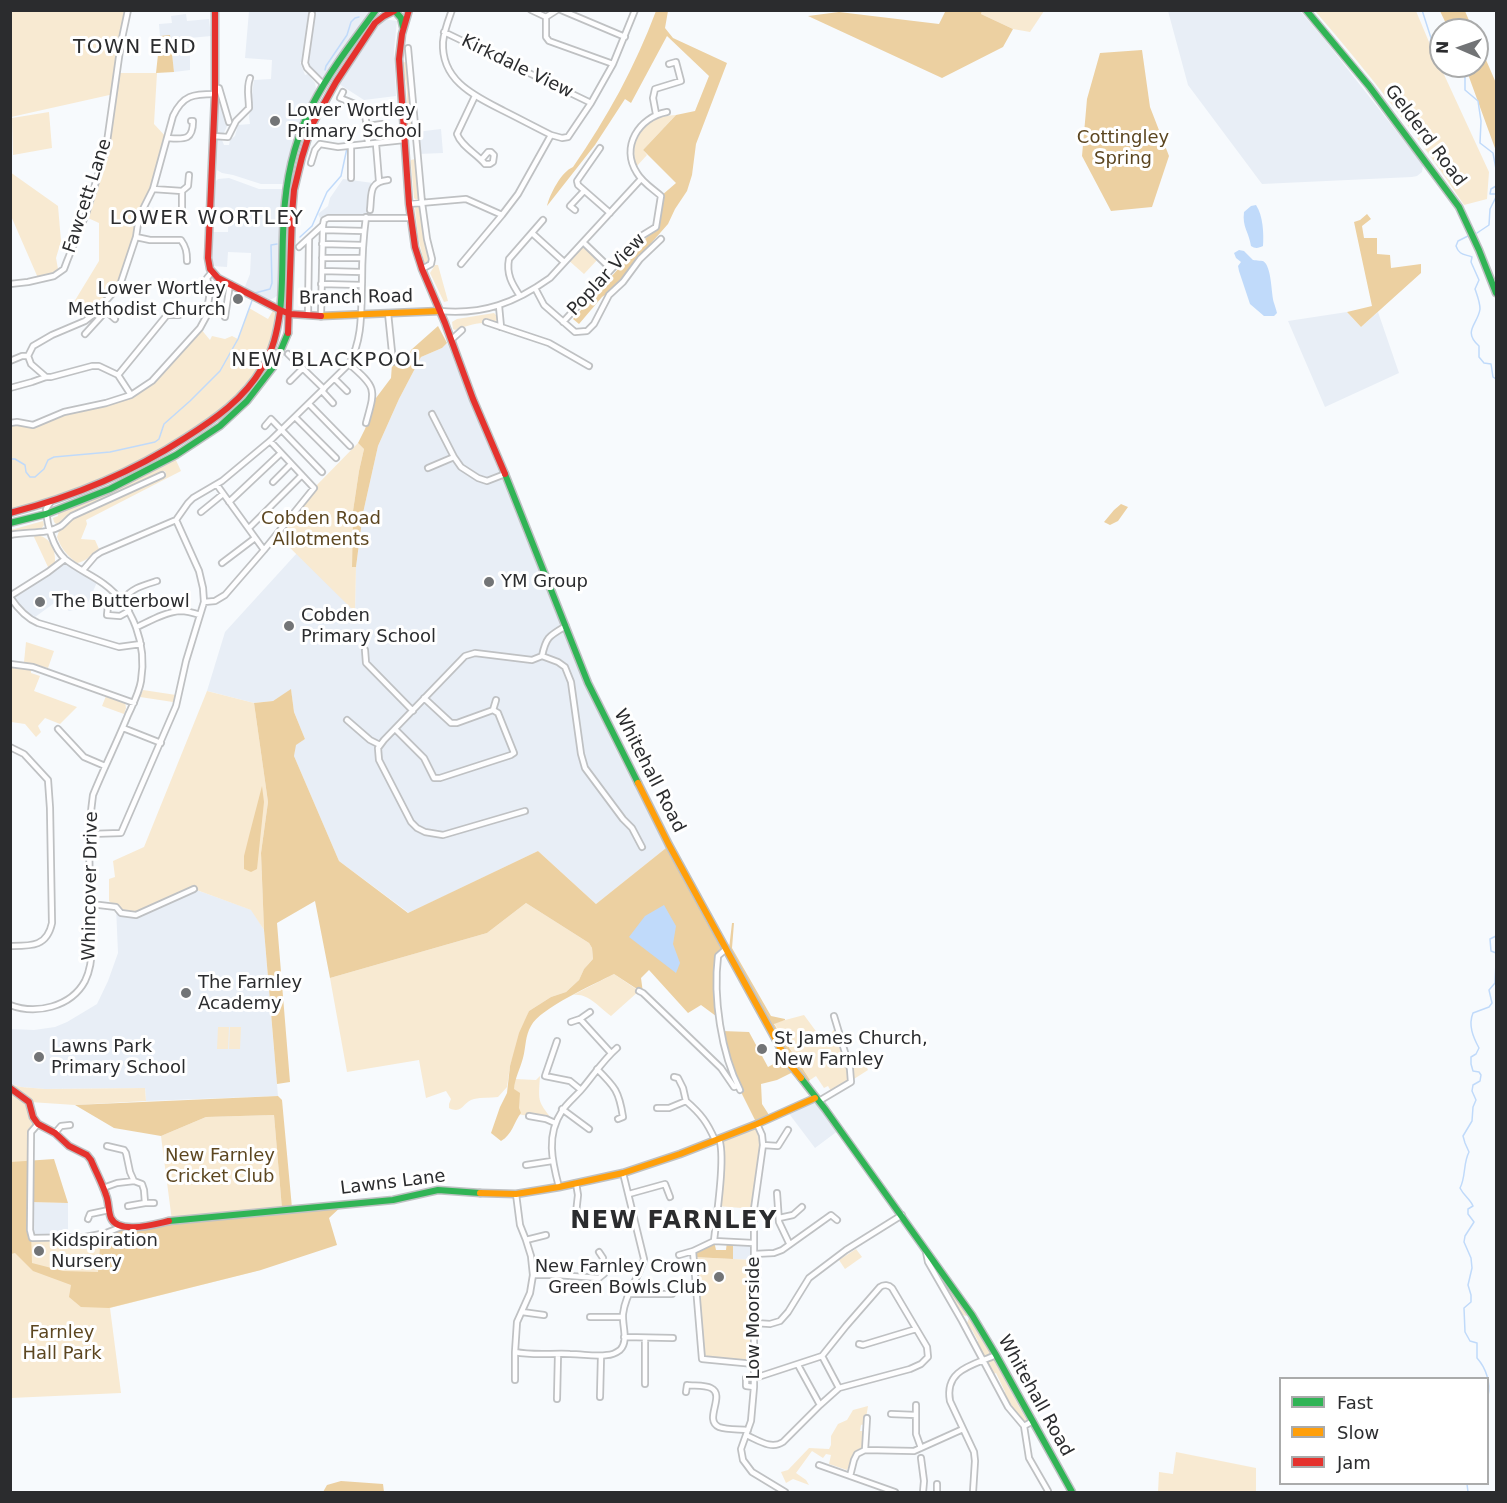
<!DOCTYPE html>
<style>
body{margin:0}
#map{position:relative;width:1507px;height:1503px;overflow:hidden;background:#f7fafd;font-family:"DejaVu Sans",sans-serif}
canvas{display:block}
.frame{position:absolute;inset:0;border:12px solid #2b2c2e;pointer-events:none}
.legend{position:absolute;left:1279px;top:1377px;width:210px;height:108px;box-sizing:border-box;background:#fff;border:2px solid #aaabab;margin:0;padding:8px 10px;list-style:none;font-size:18px;color:#2b2c2e}
.legend li{display:flex;align-items:center;gap:12px;height:30px}
.legend b{width:30px;border:2px solid #aaabab}
.north{position:absolute;left:1429px;top:18px;width:60px;height:60px;box-sizing:border-box;background:#fff;border:2px solid #aaabab;border-radius:50%;rotate:272deg;font-size:16px;font-weight:700;line-height:24px;text-align:center;color:#2b2c2e}
.north::after{content:'';display:block;margin:auto;width:21px;height:27px;background:#727476;clip-path:polygon(50% 0,100% 100%,50% 72%,0 100%)}
</style>
<div id="map">
<canvas width="1507" height="1503"></canvas>
<div class="frame"></div>
<ul class="legend">
<li><b style="height:8px;background:#30b455"></b>Fast</li>
<li><b style="height:8px;background:#ff9f0a"></b>Slow</li>
<li><b style="height:8px;background:#e5322d"></b>Jam</li>
</ul>
<div class="north">N</div>
</div>
<script>
const g = document.querySelector('canvas').getContext('2d');
g.lineJoin = 'round';
function paint(path, color) {
  g.fillStyle = color;
  g.fill(path, 'evenodd');
}
function trace(path, color, width, dash) {
  g.strokeStyle = color;
  g.lineWidth = width;
  g.lineCap = dash ? 'butt' : 'round';
  g.setLineDash(dash || []);
  g.stroke(path);
}
function label(font, color, halo, rows, align = 'center') {
  g.font = font + ' "DejaVu Sans",sans-serif';
  g.lineWidth = 6;
  g.setLineDash([]);
  g.textBaseline = 'middle';
  g.strokeStyle = halo;
  g.fillStyle = color;
  for (const [text, x, y, turn = 0] of rows) {
    g.save();
    g.translate(x, y);
    g.rotate((+turn || 0) * Math.PI / 180);
    g.textAlign = isNaN(turn) ? turn : align;
    if (halo) g.strokeText(text, 0, 0);
    g.fillText(text, 0, 0);
    g.restore();
  }
}
const built = new Path2D(`
 M249,11H377L323,84L305,63L300,62L305,75L308,74L315,83L316,88L283,184H261L233,175L222,173L217,170L215,144L217,140H222L224,145H229L230,140L235,136L238,125L250,124L249,117L254,80L271,79L272,60L245,58Z
 M1168,11H1300L1324,39L1423,165L1422,172L1417,176L1412,177L1262,184L1188,85Z
 M186,14L187,21L209,19L211,36L190,38V70L174,72L170,36H160L159,24L172,23L171,16Z
 M384,19L397,21L394,50L396,96L364,100L339,84L372,35Z
 M219,88L229,122L222,137L213,136L215,94Z
 M441,129L443,153L418,154L416,132Z
 M229,178L259,189H282L278,295L274,298L267,301L244,289L250,274L251,253L228,252L227,267L212,266L213,232H228L229,208L214,207L215,182L218,179Z
 M343,179L373,183L367,215L333,214L320,218L318,214L328,206L330,198Z
 M1347,312L1361,327L1378,312L1399,373L1325,407L1288,321Z
 M447,343L562,628L611,740L666,848L596,904L538,851L409,913L339,861L294,756L295,745L305,739L294,712L291,690L273,701L254,703L207,691L225,632L297,553L355,611L356,567L363,513L378,446L399,399L421,357L442,348Z
 M65,559L98,580L86,607L69,611L57,601L31,620L11,596Z
 M194,889L252,910L264,930L278,1096L146,1101L145,1088L45,1089L21,1087L11,1084L10,1029L34,1030L55,1027L67,1022L97,1004L108,981L118,953L116,907Z
 M815,1098L839,1130L815,1148L787,1111Z
 M30,1202L68,1203V1237L32,1238Z
 M733,1242L753,1243L754,1260L733,1259Z`);
const green = new Path2D(`
 M11,11H128L118,73H157L154,124L167,138L153,189L139,217L136,237L120,285L85,321L74,302L99,261V223L88,218L106,149L114,94L11,117Z
 M982,11H1044L1030,32L1013,29L981,14Z
 M1315,11H1416L1429,42L1489,172L1487,199L1464,205C1419,137 1368,72 1315,11Z
 M405,62L408,63L413,127L411,129L407,125C406,115 407,106 407,96C408,85 403,74 402,63Z
 M49,112L52,148L13,155L12,118Z
 M676,115L643,150L647,155L636,167C629,134 642,117 676,115Z
 M415,159H416L420,199L416,200L414,198L411,163V160Z
 M10,172L58,206L61,241L56,258L58,269L54,273L38,278L11,216Z
 M417,205H420L430,259L428,263L424,262L418,237L415,208Z
 M583,242L599,258L584,274L567,259Z
 M435,265H438L448,301L444,302L430,273Z
 M275,307L280,310L276,334L253,382L228,408L104,483L11,509V426L17,422L33,424L64,412L131,395L152,381L200,328L210,340L212,336L225,339L232,336L238,339L249,308L268,319Z
 M494,313L497,316V320L494,322L484,319L483,323C474,323 464,327 455,330L453,329L452,322L457,319Z
 M358,443L364,449L359,471L353,511L352,567H356L355,612L276,534L314,488Z
 M175,458L181,471L86,520L87,524L81,539L95,540L99,549C92,554 86,562 77,563C67,556 61,548 57,537L60,528L73,517L166,475L165,471L72,514L57,525L54,522L53,518L58,516V512Z
 M43,521L44,525L41,529L11,533V530Z
 M35,535C49,535 56,549 55,562L49,567H48L34,537Z
 M26,642L54,651L48,668L24,662Z
 M11,666L31,669V673L40,676L34,691L77,707L60,724L45,718L38,726L41,732L36,737L25,724L11,722Z
 M143,690L176,695L173,702L140,697Z
 M207,691L254,703L268,802L261,853L264,930L251,910L194,889L136,915L121,913L109,901V879L115,877L113,861L144,847Z
 M106,696L125,702L126,708L124,714L102,706Z
 M526,903L589,943L592,948L593,959L584,969L579,980L566,992L551,997L529,1011L510,1066L507,1087L498,1097C490,1098 482,1097 474,1099C463,1101 463,1115 449,1108V1104L451,1099L446,1091L426,1098L419,1060L347,1072L330,978L487,933Z
 M614,974L639,991L611,1016C598,1007 589,993 573,995Z
 M804,1015L821,1038L826,1040L828,1039L836,1026L849,1059L859,1050L868,1070L832,1093L828,1086L824,1088L816,1076L810,1080L774,1023Z
 M218,1027H229L228,1049H217Z
 M230,1027H241L240,1049H229Z
 M540,1076C538,1104 538,1101 555,1123L529,1116L511,1113L515,1079L536,1080Z
 M10,1084L21,1087L45,1089L145,1088L146,1101L75,1105L30,1102L38,1124L31,1132L32,1237H68L261,1270L110,1308L121,1393L11,1398Z
 M274,1115L282,1209L172,1221L161,1136L206,1117Z
 M757,1124L762,1135L754,1209L717,1206L721,1160L719,1139Z
 M856,1249L862,1257L845,1269L839,1260Z
 M693,1257L754,1260V1364L702,1359Z
 M934,1267L967,1315L966,1316L960,1314Z
 M969,1318L991,1355L986,1358L984,1357L976,1343L978,1341L972,1330L969,1331L966,1325Z
 M993,1358L1027,1421L1025,1423L1009,1406L1003,1394L1005,1392L996,1373L992,1375L987,1365L988,1361Z
 M868,1406L865,1424L861,1425L860,1431H865L863,1447L855,1451L847,1470L829,1464L831,1455L826,1454L823,1458L812,1451L796,1473L806,1480L809,1485L793,1479L786,1483L781,1472L788,1470L809,1448L829,1449L831,1445V1436L838,1424L847,1420L853,1410Z
 M1176,1452L1256,1468V1492H1158L1159,1472L1173,1474Z`);
const forest = new Path2D(`
 M946,10L982,11L981,14L1013,29L1003,47L942,78L808,16L839,12L939,24Z
 M656,11H668L665,28L673,38L727,63L696,144L692,175L687,191L675,209L668,224L631,266L625,276L613,289L602,297L579,324L573,319L656,227L661,196L676,183L643,150L676,115L695,111L709,76L667,36L631,103L625,99L595,145L547,206C550,194 561,172 573,167C607,118 635,67 656,11Z
 M1440,11H1465L1473,30H1449Z
 M170,35L174,72L156,73L160,36Z
 M1477,39L1496,83V151L1465,66H1477Z
 M1142,50L1150,107L1169,156L1152,207L1111,211L1082,156L1087,99L1100,53Z
 M1367,214L1371,219L1362,226L1364,238H1377V254L1390,255L1391,268L1421,264V273L1361,327L1347,312L1372,306L1354,222L1360,220Z
 M438,326L447,343L442,348L421,357L399,399L378,446L363,513L356,567H352L353,511L359,471L364,449L358,443L365,429L376,398L391,378L392,364L403,362L409,356L411,350Z
 M1121,504L1128,507L1118,521L1110,525L1104,522L1114,510Z
 M291,689L294,712L305,739L296,745L294,756L339,861L408,913L538,851L596,904L666,848L723,952C710,964 718,1002 720,1019L701,1005L688,1013L649,970L641,978L643,993L614,974C595,984 540,1008 531,1026C525,1036 526,1047 523,1058C520,1069 515,1078 514,1089L520,1093L519,1108L521,1113C514,1122 512,1135 501,1141L491,1133L500,1107L507,1093L510,1066L519,1033L529,1011L551,997L566,992L579,980L584,969L593,959L592,948L589,943L526,903L487,933L330,978L315,901L277,923L290,1082L277,1084L264,930L261,853L268,802L254,703L273,701Z
 M262,786L264,802L257,869L251,872L244,869V856L249,836Z
 M732,923H734L732,948L771,1016L785,1019V1020L774,1024L810,1080L807,1082L790,1058L729,949Z
 M722,1031L749,1032L768,1067L786,1057L795,1071L777,1080L761,1084L762,1104L771,1118L757,1124L731,1072Z
 M278,1096L282,1100L292,1208L344,1204L329,1218L337,1245L261,1270L109,1308L81,1307L69,1297L71,1285L33,1271L15,1253L11,1254V1162L54,1159L68,1203L30,1202L32,1263L63,1271L98,1272L100,1248L60,1245V1242L68,1240V1237H86L113,1230L282,1209L274,1115L206,1117L161,1136L114,1128L75,1105Z
 M714,1241L716,1250H726L727,1241L733,1242V1259L693,1257V1251Z
 M341,1481L383,1484L384,1492H323L327,1485Z`);
const water = new Path2D(`
 M1256,205C1263,215 1264,234 1263,246C1259,248 1255,249 1251,246C1249,232 1242,227 1244,212L1251,206Z
 M1239,250L1244,251L1253,260C1253,260 1262,261 1263,261C1272,266 1271,294 1274,303C1275,306 1276,309 1277,313L1274,316H1264L1250,304L1239,271L1238,266L1241,262L1236,258L1234,253Z
 M664,905L676,926L673,944L680,963L676,973L629,937L645,916Z`);
const stream = new Path2D(`
 M1422,10L1441,69L1455,66L1463,70L1465,78V90L1478,101L1481,121L1480,143L1493,153L1496,169
 M325,70L326,66L347,35L351,22L355,18L359,17
 M348,144L349,134
 M1496,186L1491,189L1490,194H1496
 M1477,233L1489,225L1490,209L1496,197
 M1468,236L1458,241L1456,246C1459,255 1464,254 1472,257L1471,262L1479,280L1475,289C1477,295 1480,302 1480,309C1478,324 1462,331 1479,346V357L1484,363L1491,364L1493,377L1496,379
 M300,237L312,226L327,192L341,176L347,148
 M255,294V293L270,289L272,283L271,245L277,244
 M10,459H15L25,465L26,472L30,477H35L44,469L48,460L54,457L110,452L155,442L159,439L164,424L190,401L220,371L238,339L253,298
 M1496,936L1490,939L1491,951L1496,953
 M1488,1396C1491,1383 1486,1368 1477,1358V1343L1470,1341L1465,1332L1464,1308L1471,1302V1295L1468,1285L1472,1268L1471,1258L1464,1242L1465,1236L1474,1222L1468,1214V1209L1473,1206C1470,1199 1464,1196 1460,1188C1466,1177 1463,1163 1469,1152L1465,1143L1463,1136L1472,1121L1473,1107L1476,1100L1472,1091L1473,1085L1480,1081L1481,1075L1479,1072L1473,1071L1471,1064V1057L1476,1054L1479,1048C1473,1037 1468,1025 1473,1013L1489,1007L1492,1003L1489,990L1495,983L1496,962
 M1467,1484L1468,1492`);
const street = new Path2D(`
 M452,10C448,21 444,31 443,42C441,81 475,96 504,111C520,119 535,127 551,135L562,138L568,137L591,103L613,64L635,10
 M531,10L546,17
 M561,10L625,37
 M312,14L305,63L307,68L323,84
 M546,17V37L549,41L613,64
 M546,17L557,10
 M444,32L591,103
 M408,48L422,203L427,239L432,259L431,264L422,269
 M215,88H219L229,122
 M343,92L340,98L355,104L364,110L367,126L368,144
 M475,96L457,134C461,146 477,154 485,164H490L493,162L494,155L491,152H488L482,159
 M656,114L653,98L655,89L681,81L676,62L669,64
 M367,126L382,124
 M213,136L228,137L236,121L249,108C249,96 246,89 250,78
 M167,138C184,139 193,141 193,121H191
 M376,144L379,181
 M351,146V178
 M600,148L577,181L578,185L610,213
 M311,163L315,150L320,144L338,147L404,140
 M153,189L182,191L188,186L189,175
 M182,191V211
 M409,204L466,199L502,215
 M370,210C372,194 368,182 388,180
 M575,210L570,206L584,191
 M323,230L364,231
 M532,233L564,262
 M136,237L150,240H181C186,247 187,252 187,261
 M583,242L611,269
 M322,244L363,245
 M299,247L323,225
 M322,258H362
 M461,264L502,215L518,194L551,135
 M322,271L362,272
 M10,284L28,282L54,276L64,269L67,261L86,214L106,149L121,43L128,10
 M321,284L362,285
 M120,285L137,291
 M535,288L544,305L575,332L587,331L594,324L609,295L623,282L640,259L661,239
 M520,296C512,284 506,274 509,259L543,220
 M321,300H361
 M499,306L501,327
 M106,311L115,319
 M440,311C483,315 515,303 550,278L641,179
 M388,313L393,362
 M308,315L309,239
 M321,316L323,225L324,220L328,218H411
 M225,317L230,284
 M486,322L549,343L589,366
 M563,322L643,235L656,227L661,196C653,189 642,182 637,173C620,147 639,117 667,112
 M85,334L106,311
 M451,340L462,330
 M288,354L324,389
 M10,361L22,356H28
 M349,364C378,388 375,390 366,423
 M118,375L167,315H179
 M46,377L31,364L28,356L33,346L52,335L85,321L94,314L120,285L136,237L139,217L153,189L173,116C183,95 193,94 215,94
 M335,379L347,391
 M290,381L303,368
 M10,388L32,382L46,377H51L92,366H99L118,375L131,395
 M322,391L333,403
 M309,404L350,446
 M432,414L454,457L461,467L478,478L487,481L505,474
 M295,417L336,458
 M10,423L17,422L33,425L64,412L106,403L131,395L152,381L200,328L206,317L210,292L207,278L212,272
 M265,426L271,419L322,472
 M428,468L454,457
 M273,482L291,464
 M217,485L264,550
 M229,502L281,453
 M201,512L223,494
 M176,520L188,503L193,498L222,481L270,441L349,364C363,339 361,311 362,282C362,261 363,239 366,217
 M249,528L302,475
 M10,535C27,531 46,535 61,526C65,523 68,519 72,516L162,475
 M222,563L255,538
 M83,570L95,556L101,552L176,520
 M10,596L48,572L65,559
 M10,597C18,609 26,618 38,623L119,647L141,644
 M122,600C133,588 141,586 157,581
 M204,602L215,601L225,595L264,550L314,488L270,441
 M108,606L107,615L120,616L129,611
 M137,627C150,621 165,612 180,611C187,611 194,613 200,615
 M365,650L366,663L413,711
 M542,656L558,662L565,667L571,682L581,754L585,768L623,819L632,828L642,847
 M10,664L33,667L134,703
 M493,710L496,700
 M347,720L370,740L380,745
 M123,728L161,743
 M58,729L84,757L105,766
 M395,729L424,758L434,778H440L511,755L514,753L498,713L493,710L457,723H451L424,698
 M10,747L24,754L48,780L50,808L52,923C47,947 31,946 10,946
 M525,811L443,835L425,832L417,828L411,822L379,760L378,748L384,740L465,656L475,653L532,660L542,656C546,637 549,636 566,626
 M90,834L121,833L176,706L186,661L204,602L203,588L199,571L176,520
 M91,904L116,907L121,913L136,915L194,889
 M726,949L718,956C713,997 721,1053 740,1090
 M639,991L643,993L721,1068L734,1087L737,1086
 M10,1005C36,1015 71,1007 85,981C91,969 92,957 92,944C91,895 86,844 93,795C104,768 117,742 128,715C133,704 139,693 141,681C147,645 134,606 104,584C92,575 77,569 65,559C53,548 47,525 46,509L50,503
 M580,1019L590,1012
 M571,1022L580,1019L611,1053
 M557,1041L545,1076L570,1081L581,1090
 M597,1069C615,1087 619,1091 623,1117L618,1119
 M674,1077L678,1078L683,1088L686,1101
 M819,1101L851,1082L850,1069L834,1016
 M657,1108H669L686,1101C701,1114 707,1122 715,1140
 M562,1109L589,1129
 M529,1116L546,1119L555,1123
 M38,1124L31,1132L30,1230L32,1238L85,1237L106,1233L121,1227
 M757,1124L762,1135L763,1145L754,1209V1387L751,1421L741,1449L743,1460L752,1472L785,1492
 M55,1133L61,1126L70,1125
 M763,1145L778,1146L788,1130
 M526,1165L552,1161
 M576,1183L578,1195L575,1222L591,1224
 M559,1187C552,1161 546,1135 562,1111C567,1103 575,1097 581,1090C593,1076 603,1060 617,1048
 M103,1188L117,1183L134,1181L130,1172L126,1153L124,1150L107,1146
 M777,1193L779,1222L789,1243
 M516,1194L520,1225L526,1240L531,1256L533,1275L530,1293L517,1322L515,1352C534,1356 552,1353 570,1354C583,1354 595,1357 607,1355C612,1355 616,1353 620,1350C629,1341 622,1326 623,1314C625,1294 639,1278 644,1259L623,1173
 M629,1194L665,1184L670,1197
 M145,1203H154
 M128,1206L145,1203L144,1190L142,1184L134,1181
 M779,1218L793,1215L802,1207
 M88,1219L90,1214L109,1210
 M526,1240L546,1235
 M714,1241L753,1243
 M693,1251L702,1359L754,1364
 M926,1252L928,1262L962,1321L1008,1407L1024,1426
 M754,1254L774,1253L782,1250L831,1215L837,1220
 M679,1255L693,1251L714,1241C716,1219 726,1156 719,1139
 M533,1275H557L599,1278L604,1274L603,1258L599,1252
 M628,1294H672
 M522,1312L544,1315
 M590,1317H623
 M755,1323L770,1324L780,1321L788,1312L809,1278L846,1250L902,1215
 M624,1337L673,1338
 M859,1344L863,1345L916,1329
 M515,1352V1380
 M822,1356L839,1388
 M798,1365L820,1405
 M645,1384V1338
 M686,1392L687,1385C693,1386 705,1385 711,1388C726,1395 703,1420 719,1427C727,1430 739,1429 748,1430
 M600,1397L601,1356
 M557,1399L558,1354
 M891,1414L916,1415V1434L921,1448
 M916,1415V1405
 M1033,1421L1024,1426L1029,1458L1048,1491L1047,1492
 M746,1435C758,1440 771,1450 783,1442L820,1405L839,1388L910,1369L921,1364L928,1357L927,1347L892,1288C889,1285 884,1284 880,1287L846,1326L822,1356L758,1377L746,1378V1386L754,1387
 M865,1450L867,1418
 M921,1458L924,1481L923,1492
 M819,1465L895,1492
 M850,1476L854,1460L857,1454L865,1450L914,1451L963,1429
 M937,1492V1484
 M973,1492L975,1461L974,1452L950,1401C944,1369 974,1365 996,1355`);
const fast = new Path2D(`
 M1306,10L1369,86L1459,207L1479,250L1496,293
 M395,11L401,18L403,27
 M280,312C284,276 281,239 285,202C293,118 328,75 376,10
 M505,474L588,683L638,783
 M10,523L46,514L110,489L176,455L220,426L247,401L274,366L288,333
 M801,1078L825,1109L972,1315L996,1355L1072,1492
 M169,1221L393,1200L438,1190L480,1193`);
const slow = new Path2D(`
 M321,316L440,311
 M638,783L669,845L788,1062L801,1078
 M480,1193L516,1194L559,1187L623,1173L680,1154L757,1124L815,1098`);
const jam = new Path2D(`
 M215,10V94L208,258L210,269L218,278L280,310L290,314L321,316
 M409,10L402,34L399,59L409,204L415,247L422,269L445,323L473,399L505,474
 M288,333L292,214L294,190L302,157L312,125L336,82L375,23L384,16L394,11
 M10,513C72,497 131,473 185,438C215,419 244,399 262,368C273,351 277,332 280,312
 M10,1088L29,1102L33,1117L38,1124L55,1133L69,1146L87,1155L91,1160C96,1172 102,1183 106,1195C109,1202 108,1211 111,1218C119,1235 155,1224 169,1221`);
const markers = [
 [275,121,6,"#727476"],
 [238,299,6,"#727476"],
 [489,582,6,"#727476"],
 [40,602,6,"#727476"],
 [289,626,6,"#727476"],
 [186,993,6,"#727476"],
 [762,1049,6,"#727476"],
 [39,1057,6,"#727476"],
 [39,1251,6,"#727476"],
 [719,1277,6,"#727476"]
];
const streetNames = [
 ["Kirkdale View",517,67,26],
 ["Gelderd Road",1425,136,53],
 ["Fawcett Lane",88,196,-72],
 ["Poplar View",607,275,-47],
 ["Branch Road",356,298,-1],
 ["Whitehall Road",649,771,63],
 ["Whincover Drive",91,886,-89],
 ["Lawns Lane",393,1183,-7],
 ["Low Moorside",754,1318,-90],
 ["Whitehall Road",1035,1396,61]
];
const poiNames = [
 ["Lower Wortley",287,111],
 ["Primary School",287,132],
 ["Lower Wortley",226,289,"right"],
 ["Methodist Church",226,310,"right"],
 ["YM Group",501,582],
 ["The Butterbowl",52,602],
 ["Cobden",301,616],
 ["Primary School",301,637],
 ["The Farnley",198,983],
 ["Academy",198,1004],
 ["St James Church,",774,1039],
 ["New Farnley",774,1060],
 ["Lawns Park",51,1047],
 ["Primary School",51,1068],
 ["Kidspiration",51,1241],
 ["Nursery",51,1262],
 ["New Farnley Crown",707,1267,"right"],
 ["Green Bowls Club",707,1288,"right"]
];
const parkNames = [
 ["Cottingley",1123,138],
 ["Spring",1123,159],
 ["Cobden Road",321,519],
 ["Allotments",321,540],
 ["New Farnley",220,1156],
 ["Cricket Club",220,1177],
 ["Farnley",62,1333],
 ["Hall Park",62,1354]
];
const neighbourhoodNames = [
 ["TOWN END",135,48],
 ["LOWER WORTLEY",207,219],
 ["NEW BLACKPOOL",328,361]
];
const districtNames = [
 ["NEW FARNLEY",674,1222]
];
paint(built, '#e8eef6');
paint(green, '#f8ead2');
paint(forest, '#ecd0a1');
paint(water, '#c0dafa');
trace(stream, '#c0dafa', 1.5);
trace(street, '#bfc1c3', 8);
trace(fast, '#bfc1c3', 9);
trace(slow, '#bfc1c3', 9);
trace(jam, '#bfc1c3', 9);
trace(street, '#fefeff', 4.5);
trace(fast, '#30b455', 6);
trace(slow, '#ff9f0a', 6);
trace(jam, '#e5322d', 6);
for (const [x, y, r, color] of markers) {
  const dot = new Path2D();
  dot.arc(x, y, r, 0, 2 * Math.PI);
  g.fillStyle = color;
  g.fill(dot);
  trace(dot, '#fff', 2);
}
label('18px', '#2b2c2e', '#fff', streetNames);
label('18px', '#2b2c2e', '#fff', poiNames, 'left');
label('18px', '#5c4620', '#fff', parkNames);
g.letterSpacing = '1.5px';
label('20px', '#2b2c2e', '#fff', neighbourhoodNames);
g.letterSpacing = '0px';
g.letterSpacing = '1.5px';
label('bold 24px', '#2b2c2e', '#fff', districtNames);
g.letterSpacing = '0px';
</script>
